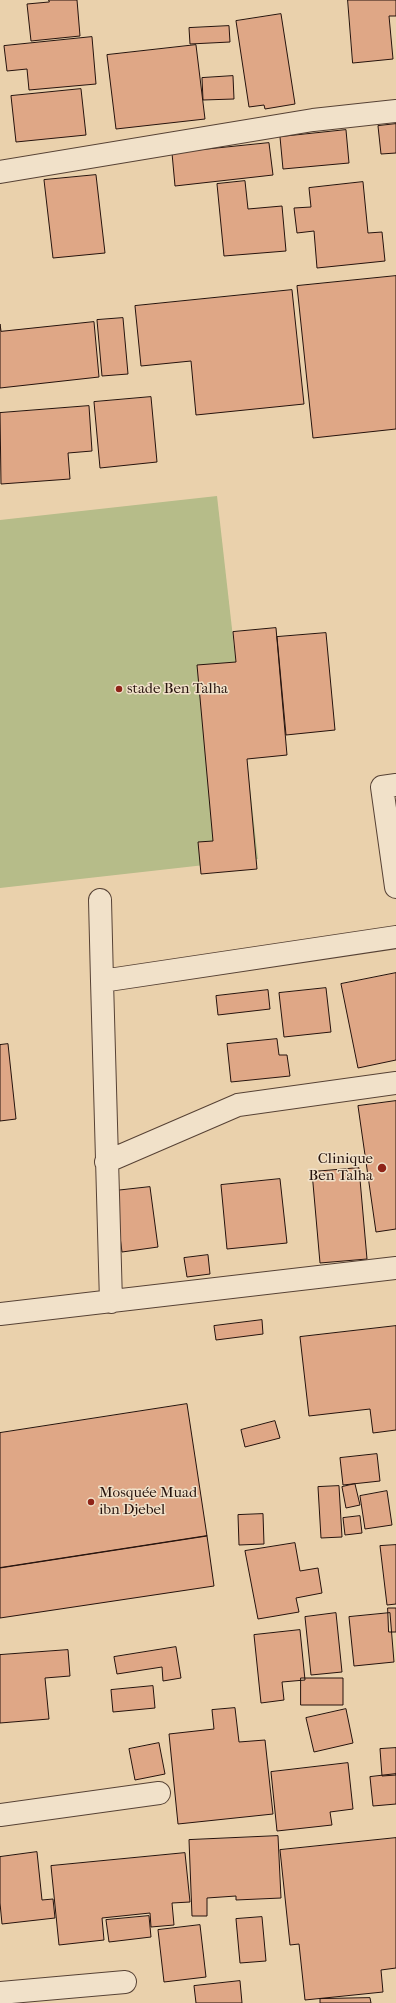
<!DOCTYPE html>
<meta charset="utf-8">
<style>
body{margin:0}
canvas{display:block;background:#ead1ac}
</style>
<canvas width="396" height="2003"></canvas>
<script>
const g = document.querySelector('canvas').getContext('2d');
g.lineJoin = 'round';
function paint(path, color) {
  g.fillStyle = color;
  g.fill(path, 'evenodd');
}
function trace(path, color, width, dash) {
  g.strokeStyle = color;
  g.lineWidth = width;
  g.lineCap = dash ? 'butt' : 'round';
  g.setLineDash(dash || []);
  g.stroke(path);
}
function label(font, color, halo, rows, align = 'center') {
  g.font = font + ' "IM FELL French Canon",serif';
  g.lineWidth = 3;
  g.setLineDash([]);
  g.textBaseline = 'middle';
  g.strokeStyle = halo;
  g.fillStyle = color;
  for (const [text, x, y, turn = 0] of rows) {
    g.save();
    g.translate(x, y);
    g.rotate((+turn || 0) * Math.PI / 180);
    g.textAlign = isNaN(turn) ? turn : align;
    if (halo) g.strokeText(text, 0, 0);
    g.fillText(text, 0, 0);
    g.restore();
  }
}
const green = new Path2D(`
 M217,496L258,859L0,888V520Z`);
const building = new Path2D(`
 M49,0H77L80,36L31,41L27,4L49,2Z
 M348,0H396V16H389L393,59L353,63Z
 M281,14L295,104L265,109L264,105L249,107L236,21Z
 M229,26L230,42L190,44L189,28Z
 M92,37L96,84L29,90L27,69L7,71L4,46Z
 M196,45L205,119L116,129L107,55Z
 M233,76L234,99L203,100L202,78Z
 M81,89L86,135L16,142L11,96Z
 M396,124V153L381,154L378,126Z
 M346,130L349,163L283,169L280,137Z
 M269,143L273,175L175,186L172,153Z
 M96,175L105,253L53,258L44,180Z
 M245,181L248,209L282,206L286,251L224,256L217,184Z
 M363,182L368,233L382,232L385,261L317,268L314,231L297,233L294,208L311,207L309,188Z
 M396,276V429L313,438L297,286Z
 M292,290L304,404L196,415L191,361L141,366L135,306Z
 M123,318L128,374L102,376L97,320Z
 M94,322L99,377L0,388V324L1,331Z
 M151,397L157,462L100,468L94,402Z
 M89,406L92,451L68,453L70,479L1,484L0,413Z
 M276,628L287,755L247,759L257,869L201,874L198,842L213,841L197,665L236,662L233,632Z
 M326,633L335,730L286,735L277,637Z
 M396,973V1060L358,1068L341,984Z
 M326,988L331,1032L284,1037L279,993Z
 M268,990L270,1009L218,1015L216,996Z
 M277,1039L279,1055H287L290,1076L231,1082L227,1044Z
 M8,1044L16,1119L0,1121V1045Z
 M396,1101V1229L376,1232L358,1106Z
 M359,1168L367,1259L320,1263L312,1172Z
 M280,1179L287,1243L227,1249L221,1185Z
 M150,1187L158,1247L122,1252L114,1191Z
 M208,1255L210,1274L187,1277L184,1258Z
 M262,1320L263,1334L216,1340L214,1326Z
 M396,1326V1430L373,1433L370,1409L309,1416L300,1337Z
 M187,1404L207,1536L0,1568V1433Z
 M275,1421L280,1438L245,1447L241,1430Z
 M377,1454L380,1481L343,1485L340,1458Z
 M355,1484L360,1505L346,1508L342,1487Z
 M339,1486L342,1537L321,1538L318,1487Z
 M387,1491L392,1525L365,1529L360,1496Z
 M263,1514L264,1544L239,1545L238,1515Z
 M360,1516L362,1533L345,1535L343,1518Z
 M207,1536L214,1586L0,1618V1568Z
 M295,1543L300,1571L318,1568L322,1593L296,1598L299,1612L258,1619L245,1551Z
 M396,1545V1604L387,1605L380,1546Z
 M388,1608H396V1632H389Z
 M336,1613L342,1672L311,1675L305,1617Z
 M390,1613L394,1662L354,1666L349,1617Z
 M300,1630L305,1680L282,1682L284,1700L261,1703L254,1635Z
 M176,1647L181,1678L163,1681L162,1667L117,1674L114,1657Z
 M68,1650L70,1676L45,1678L49,1719L0,1723V1655Z
 M301,1678H343V1705H301Z
 M153,1686L155,1708L113,1712L111,1690Z
 M235,1708L239,1742L265,1740L273,1814L178,1824L169,1734L214,1729L212,1710Z
 M346,1709L353,1743L314,1752L306,1718Z
 M159,1743L165,1774L135,1780L129,1749Z
 M396,1748V1775L382,1776L380,1749Z
 M348,1763L353,1809L330,1812L332,1825L277,1831L271,1772Z
 M396,1774V1804L373,1806L370,1777Z
 M278,1836L281,1898L236,1900V1896L207,1898V1916H192L189,1840Z
 M396,1838V1968L381,1970L383,1992L305,2000L299,1944L290,1945L280,1850Z
 M37,1852L42,1900L53,1899L55,1918L2,1924L0,1903V1857Z
 M185,1853L190,1902L172,1903L174,1925L151,1927L150,1913L102,1918L104,1940L59,1945L51,1866Z
 M149,1916L151,1937L109,1942L106,1920Z
 M262,1917L266,1961L240,1963L236,1919Z
 M200,1925L206,1977L164,1982L158,1930Z
 M240,1981L242,2003H196L194,1986Z
 M370,1998L371,2003H320V1999Z`);
const minor = new Path2D(`
 M0,172L313,120L396,111
 M396,785L382,787L396,887
 M100,900L102,981
 M106,1162L238,1105L396,1083
 M111,1302L102,981L396,937
 M0,1314L396,1268
 M0,1815L159,1793
 M0,1993L125,1982`);
const markers = [
 [119,689,4,"#8f2418"],
 [382,1168,5,"#8f2418"],
 [91,1502,4,"#8f2418"]
];
const poiNames = [
 ["stade Ben Talha",127,689],
 ["Clinique",373,1159,"right"],
 ["Ben Talha",373,1176,"right"],
 ["Mosquée Muad",99,1493],
 ["ibn Djebel",99,1510]
];
paint(green, '#b6bc89');
paint(building, '#dfa786');
trace(building, '#26130d', 1);
trace(minor, '#574235', 24);
trace(minor, '#f1e1c9', 22);
for (const [x, y, r, color] of markers) {
  const dot = new Path2D();
  dot.arc(x, y, r, 0, 2 * Math.PI);
  g.fillStyle = color;
  g.fill(dot);
  trace(dot, '#f1e1c9', 1.5);
}
label('15px', '#26130d', '#f1e1c9', poiNames, 'left');
</script>
